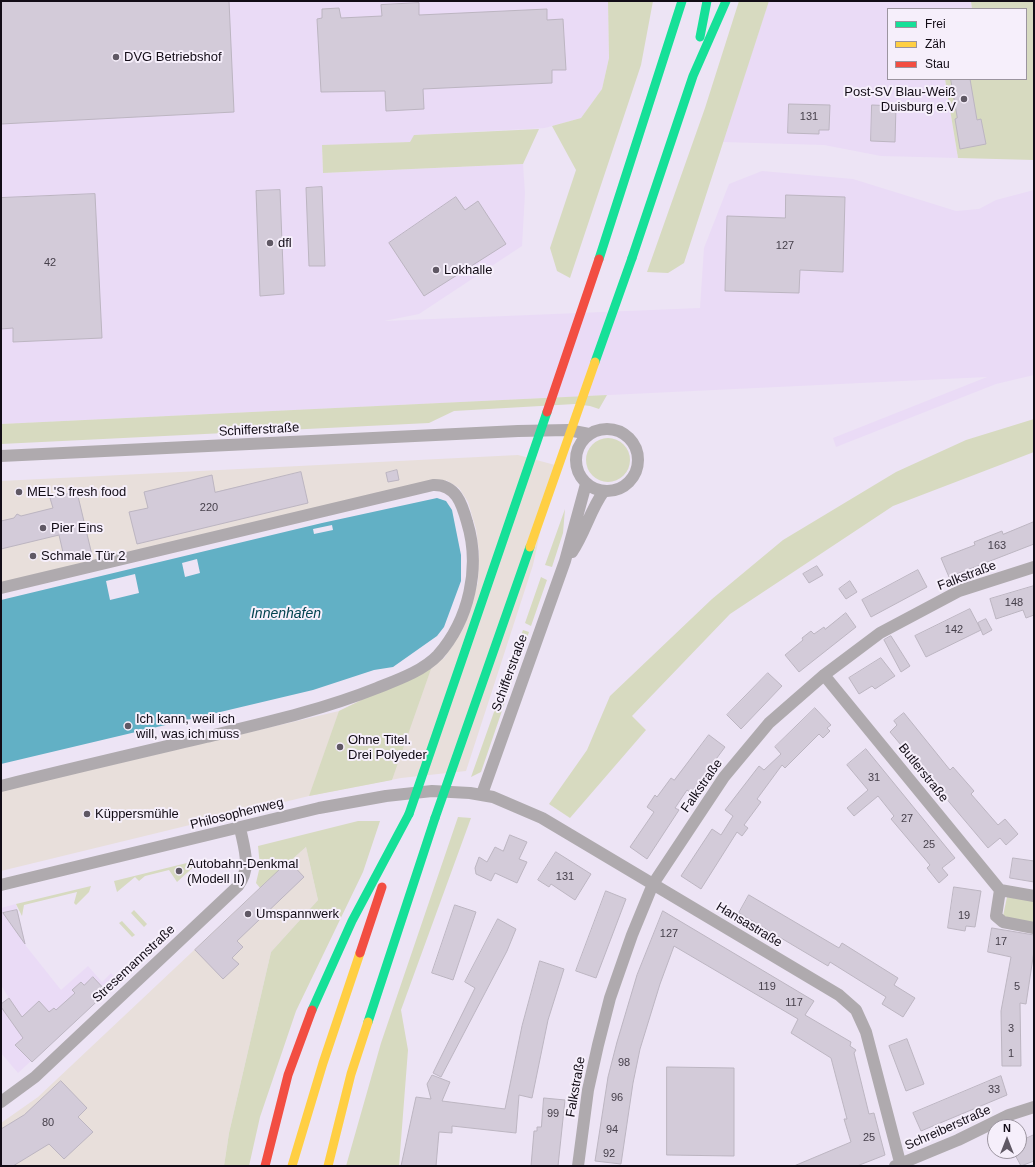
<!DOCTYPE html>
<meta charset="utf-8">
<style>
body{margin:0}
#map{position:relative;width:1035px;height:1167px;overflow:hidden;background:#ede4f5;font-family:Helvetica,sans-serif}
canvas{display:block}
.frame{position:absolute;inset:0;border:2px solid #120c16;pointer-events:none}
.legend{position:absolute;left:887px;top:8px;width:140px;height:72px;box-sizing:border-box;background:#f6effb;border:1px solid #9b949f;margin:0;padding:5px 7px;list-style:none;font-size:12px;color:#120c16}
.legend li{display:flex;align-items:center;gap:8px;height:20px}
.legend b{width:20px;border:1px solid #9b949f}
.north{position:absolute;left:987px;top:1119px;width:40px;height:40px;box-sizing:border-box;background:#f6effb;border:1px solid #9b949f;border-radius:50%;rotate:0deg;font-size:11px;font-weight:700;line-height:16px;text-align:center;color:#120c16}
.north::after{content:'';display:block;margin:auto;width:14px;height:18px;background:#5f5864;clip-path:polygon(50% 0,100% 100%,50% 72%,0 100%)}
</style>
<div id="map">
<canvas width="1035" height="1167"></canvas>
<div class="frame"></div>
<ul class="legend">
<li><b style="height:5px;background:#16e098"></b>Frei</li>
<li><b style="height:5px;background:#ffcf43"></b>Zäh</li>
<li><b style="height:5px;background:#f24e42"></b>Stau</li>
</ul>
<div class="north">N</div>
</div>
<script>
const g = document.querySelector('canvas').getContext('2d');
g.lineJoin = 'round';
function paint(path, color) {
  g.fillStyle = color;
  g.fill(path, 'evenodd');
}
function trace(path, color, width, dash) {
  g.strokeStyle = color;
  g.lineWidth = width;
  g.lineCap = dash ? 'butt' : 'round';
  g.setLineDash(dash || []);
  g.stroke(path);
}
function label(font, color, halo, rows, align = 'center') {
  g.font = font + ' Helvetica,sans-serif';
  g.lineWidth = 4;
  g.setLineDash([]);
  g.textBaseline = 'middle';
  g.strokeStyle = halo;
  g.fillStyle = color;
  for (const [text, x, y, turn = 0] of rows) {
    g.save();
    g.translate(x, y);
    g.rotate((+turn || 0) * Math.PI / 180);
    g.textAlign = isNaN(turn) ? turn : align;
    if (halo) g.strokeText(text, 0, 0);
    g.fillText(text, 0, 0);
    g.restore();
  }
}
const commercial = new Path2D(`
 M518,455L555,465L533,565L466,771L401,778L309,796L1,871V791L339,711L444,658L463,629L478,582L479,552L476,529L468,502L459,488L446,480V482L1,585V481Z
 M306,847L318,900L271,952L229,1133L224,1166H1V1123L38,1097L260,888Z`);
const built = new Path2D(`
 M1,1H608L609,58L602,89L581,118L545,128L415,135L410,142L322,146L323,173L523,164L525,193L522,246L419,314L384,321L700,308L704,248L729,184L762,171L853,179L956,211L979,209L996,200L1034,190V375L996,384L836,447L833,438L987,377L1,424Z
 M769,1H971L972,9H888V79H945L958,158L881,156L824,145L722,142Z
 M16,904L26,946L61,990L88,966L102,982L111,973L118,981L18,1073L1,1053V1004L9,998L1,985V908Z`);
const green = new Path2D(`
 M608,1H653L641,65L570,278L557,271L550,248L576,170L552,126L581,118L602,89L609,58Z
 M739,1H769L684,263L668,273L647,272L705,108Z
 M971,1H1034V160L958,158L945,79H1026V9H972Z
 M539,129L523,164L323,173L322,145L410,142L414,135Z
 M607,395L599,409L590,406L575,404L454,411L429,423L1,444V424Z
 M1034,419V452L893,506L730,614L632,716L646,730L570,818L549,804L587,750L610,696L712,599L783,540L896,472L966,440Z
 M586 460a22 22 0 1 1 44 0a22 22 0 1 1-44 0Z
 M565,509L563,533L552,567L545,565Z
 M541,577L547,580L531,626L525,623Z
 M523,630L529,632L481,772L471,777Z
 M432,666L392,780L309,796L339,711Z
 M458,817L471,818L401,1010L408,1050L399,1166H346L381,1043Z
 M358,821H380L363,872L296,1011L260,1117L249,1166H224L229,1133L271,952L318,900L306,847L260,888L256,883L260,866L258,846Z
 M203,859L206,869L199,862L177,882L169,870L145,876L139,881L135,877L117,892L114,881Z
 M91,886L89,892L76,905L74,903L77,892L24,905L22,916L16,904Z
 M1007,897L1034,901V924L1003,916Z
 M134,910L147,924L144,927L131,913Z
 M122,921L135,935L132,937L119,923Z`);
const water = new Path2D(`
 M437,498L446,501L452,510L461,555V581L444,627L437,636L393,667L374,670L313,690L1,764V600L322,523Z`);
const pier = new Path2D(`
 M332,525L333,530L314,534L313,529Z
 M197,559L200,573L185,577L182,563Z
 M135,574L139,593L110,600L106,581Z`);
const building = new Path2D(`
 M1,1H229L234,112L1,124Z
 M419,3V15L547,9V20L563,19L566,70H552V83L423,89L424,109L386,111L385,91L321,92L317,19L322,18V9L339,8L341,18L382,16L381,5Z
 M951,79H970L977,120L981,119L986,144L960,149L955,119L957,118Z
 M789,104L830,105L829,130H819V134L788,133Z
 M872,105L896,106L895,142L871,141Z
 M322,187L325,266H309L306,188Z
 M280,190L284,294L260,296L256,191Z
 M95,194L102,338L13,342V328L1,329V198Z
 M786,195L845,197L843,272L800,270L799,293L725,291L727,216L785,218Z
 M456,197L465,210L478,201L506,244L424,296L389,243Z
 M397,470L399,480L388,482L386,473Z
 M301,472L308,503L137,544L129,512L148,508L144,492L212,475L215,492Z
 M77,492L92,555L65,561L59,535L1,549V521L14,518L17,514L21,516L53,508L50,498Z
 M1034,522V544L949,577L941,558L975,545L974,542L1002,531L1003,534Z
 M817,566L823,575L809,583L803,574Z
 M918,570L927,587L871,617L862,600Z
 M850,581L857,592L846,599L839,589Z
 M1034,586V615L1026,618L1023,610L996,619L990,599Z
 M970,609L981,630L926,657L915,636Z
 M846,613L856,627L799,672L785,655L803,640L802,638L811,631L814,634L824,627L825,629Z
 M986,619L992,630L983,635L978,623Z
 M891,636L910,666L901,672L884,640Z
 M881,658L895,676L875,689L872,686L859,694L849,678Z
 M768,673L782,686L741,729L727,715Z
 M815,708L831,725L827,728L830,731L823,738L819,734L785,768L782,765L757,799L761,802L744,825L748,828L742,836L737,832L701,889L681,876L712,829L721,835L733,816L725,810L759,766L764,770L781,754L775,747Z
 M904,713L950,770L953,767L974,791L971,794L998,825L1005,819L1018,834L1006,845L1000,838L988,848L890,732L897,725L894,721Z
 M709,735L725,747L691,793L687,790L675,808L679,810L647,859L630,847L654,812L647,807L655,795L657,797L671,778L674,780Z
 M866,749L955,858L942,868L948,875L939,883L927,868L930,865L891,819L894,816L878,796L854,816L847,808L868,790L847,765Z
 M510,835L527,842L519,859L527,862L517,883L495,873L491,881L476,874L475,868L479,857L487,862L495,847L503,851Z
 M556,852L591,874L575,900L551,884L549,887L538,880Z
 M1013,858L1034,861V882L1010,878Z
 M289,861L304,877L237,941L243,947L232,958L239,964L223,979L195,950Z
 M954,887L981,891L975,927L966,926L965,931L948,928Z
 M606,891L626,899L596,978L576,971Z
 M749,895L839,948L842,943L898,978L894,985L915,998L903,1017L882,1004L886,997L830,962L828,966L739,913Z
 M455,905L476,912L453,980L432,973Z
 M17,910L25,944L3,913Z
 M663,911L814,1001L805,1015L851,1042L850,1046L856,1050L854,1053L869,1114L874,1113L885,1155L857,1166H794L851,1142L844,1119H847L831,1058L791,1033L798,1019L674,946L660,984L640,1049L633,1083L621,1164L595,1161L608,1077L617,1042L637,975Z
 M498,919L516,929L507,951L441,1077L433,1073L475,988L465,982Z
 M992,928L1034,935V951L1026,1004L1020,1003L1021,1066H1002L1001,1011L1011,957L988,952Z
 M540,961L564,969L548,1020L532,1098L519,1095L516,1133L452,1126V1133L439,1132L436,1166H401L416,1097L431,1099L427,1084L432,1075L450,1082L442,1101L505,1109L522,1026Z
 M93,977L107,992L32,1062L15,1045L23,1038L1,1007V1004L9,998L22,1017L39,1001L49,1012L54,1008L56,1010L75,993L72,990L81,982L84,985Z
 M907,1039L924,1084L906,1091L889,1046Z
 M667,1067L734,1068V1156L667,1155Z
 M1001,1076L1007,1095L921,1131L913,1113Z
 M61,1081L87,1108L78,1117L93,1132L64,1159L49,1144L13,1166H1V1129L24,1115Z
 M544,1098L565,1100L558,1166H531L534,1131H537V1127H541Z
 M1034,1135V1161L1021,1166L1013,1151H1019V1142Z`);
const street = new Path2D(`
 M576 460a31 31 0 1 1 62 0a31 31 0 1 1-62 0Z
 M1,456L518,431L568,430L589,434
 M572,552C585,533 590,510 604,491
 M1,588L433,485C456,484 462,504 467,522C481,567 469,620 438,655C423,671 397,680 377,688C322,710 264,723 206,737C138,753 69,769 1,786
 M824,675L1000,890L1034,896
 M482,794L565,561L586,484
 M1,885L319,808L386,796L432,791L470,793L493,797L542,818L839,995L856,1010L866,1032L901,1166
 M1000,890L996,916L1003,922L1034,928
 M1,1102L35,1077L238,886C252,868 244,848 240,828
 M578,1166L588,1090L598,1045L610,998L632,935L653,884L724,777L769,723L824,675L880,633L959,591L1034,567
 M895,1166L958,1140L1009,1115L1034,1107`);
const fast = new Path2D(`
 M700,37L707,1
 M632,258L693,76L726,1
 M599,259L682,1
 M312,1010L352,921L409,814
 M368,1022L435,818`);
const slow = new Path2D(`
 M292,1166L323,1063L360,953
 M328,1166L351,1074L368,1022`);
const jam = new Path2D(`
 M360,953L382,887
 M265,1166L288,1075L312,1010`);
const fastBridge = new Path2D(`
 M595,362L632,258
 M409,814L547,412
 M435,818L530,547`);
const slowBridge = new Path2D(`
 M530,547L595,362`);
const jamBridge = new Path2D(`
 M547,412L599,259`);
const markers = [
 [116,57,4,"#5f5864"],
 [964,99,4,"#5f5864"],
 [270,243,4,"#5f5864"],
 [436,270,4,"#5f5864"],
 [19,492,4,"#5f5864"],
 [43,528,4,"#5f5864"],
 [33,556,4,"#5f5864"],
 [128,726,4,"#5f5864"],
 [340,747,4,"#5f5864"],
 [87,814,4,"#5f5864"],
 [179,871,4,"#5f5864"],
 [248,914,4,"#5f5864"]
];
const numberNames = [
 ["131",809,117],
 ["127",785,246],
 ["42",50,263],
 ["220",209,508],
 ["163",997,546],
 ["148",1014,603],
 ["142",954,630],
 ["31",874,778],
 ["27",907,819],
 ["25",929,845],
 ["131",565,877],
 ["19",964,916],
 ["127",669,934],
 ["17",1001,942],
 ["119",767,987],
 ["5",1017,987],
 ["117",794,1003],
 ["3",1011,1029],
 ["1",1011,1054],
 ["98",624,1063],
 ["33",994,1090],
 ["96",617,1098],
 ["99",553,1114],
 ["80",48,1123],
 ["94",612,1130],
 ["25",869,1138],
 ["92",609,1154]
];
const poiNames = [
 ["DVG Betriebshof",124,57],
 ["Post-SV Blau-Weiß",956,92,"right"],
 ["Duisburg e.V",956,107,"right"],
 ["dfl",278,243],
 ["Lokhalle",444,270],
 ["MEL'S fresh food",27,492],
 ["Pier Eins",51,528],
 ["Schmale Tür 2",41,556],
 ["Ich kann, weil ich",136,719],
 ["will, was ich muss",136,734],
 ["Ohne Titel.",348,740],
 ["Drei Polyeder",348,755],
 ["Küppersmühle",95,814],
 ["Autobahn-Denkmal",187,864],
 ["(Modell II)",187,879],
 ["Umspannwerk",256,914]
];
const streetNames = [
 ["Schifferstraße",259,430,-3],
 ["Falkstraße",967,576,-21],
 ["Schifferstraße",510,673,-70],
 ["Butlerstraße",923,773,51],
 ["Falkstraße",702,786,-55],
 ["Philosophenweg",237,814,-14],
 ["Hansastraße",749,925,31],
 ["Stresemannstraße",134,964,-43],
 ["Falkstraße",576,1087,-80],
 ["Schreiberstraße",948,1128,-24]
];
const waterNames = [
 ["Innenhafen",286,614]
];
paint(commercial, '#e8dfdb');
paint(built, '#eadbf6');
paint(green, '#d7dac0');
paint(water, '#62b0c5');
paint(pier, '#ede4f5');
paint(building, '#d3cbd9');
trace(building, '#bcb5c1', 1);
trace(street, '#afaaae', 12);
trace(fast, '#16e098', 9);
trace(slow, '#ffcf43', 9);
trace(jam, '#f24e42', 9);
trace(fastBridge, '#16e098', 9);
trace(slowBridge, '#ffcf43', 9);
trace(jamBridge, '#f24e42', 9);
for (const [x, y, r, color] of markers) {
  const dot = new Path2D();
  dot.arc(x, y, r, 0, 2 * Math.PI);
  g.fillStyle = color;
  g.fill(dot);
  trace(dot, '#f6effb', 1.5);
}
label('11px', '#453f4a', null, numberNames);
label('13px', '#120c16', '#f6effb', poiNames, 'left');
label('13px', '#120c16', '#f6effb', streetNames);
label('italic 14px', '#00424f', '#f6effb', waterNames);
</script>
